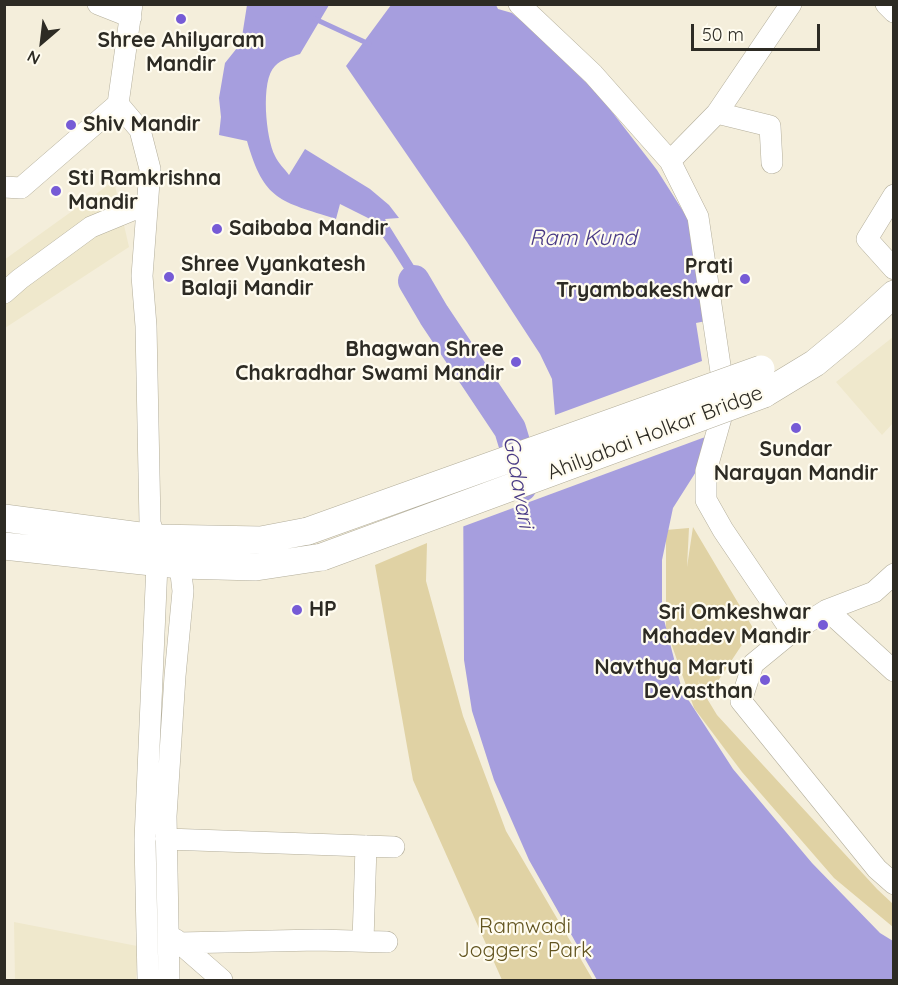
<!DOCTYPE html>
<style>
body{margin:0}
#map{position:relative;width:898px;height:985px;overflow:hidden;background:#f4eedb;font-family:Quicksand,sans-serif}
canvas{display:block}
.frame{position:absolute;inset:0;border:6px solid #2d2b24;pointer-events:none}
.north{position:absolute;left:12px;top:12px;width:60px;height:60px;-webkit-text-stroke:4px #fffcf0;paint-order:stroke;rotate:208deg;font-size:16px;font-weight:700;line-height:24px;text-align:center;color:#2d2b24}
.north::after{content:'';display:block;margin:auto;width:21px;height:27px;background:#2d2b24;clip-path:polygon(50% 0,100% 100%,50% 72%,0 100%)}
.scale{position:absolute;left:691px;top:24px;width:129px;height:27px;box-sizing:border-box;border:3px solid #2d2b24;border-top:0;padding-left:8px;font-size:18px;line-height:21px;white-space:nowrap;color:#2d2b24;-webkit-text-stroke:4px #fffcf0;paint-order:stroke}
</style>
<div id="map">
<canvas width="898" height="985"></canvas>
<div class="frame"></div>
<div class="north">N</div>
<div class="scale">50 m</div>
</div>
<script>
const g = document.querySelector('canvas').getContext('2d');
g.lineJoin = 'round';
function paint(path, color) {
  g.fillStyle = color;
  g.fill(path, 'evenodd');
}
function trace(path, color, width, dash) {
  g.strokeStyle = color;
  g.lineWidth = width;
  g.lineCap = dash ? 'butt' : 'round';
  g.setLineDash(dash || []);
  g.stroke(path);
}
function label(font, color, halo, rows, align = 'center') {
  g.font = font + ' Quicksand,sans-serif';
  g.lineWidth = 4.5;
  g.setLineDash([]);
  g.textBaseline = 'middle';
  g.strokeStyle = halo;
  g.fillStyle = color;
  for (const [text, x, y, turn = 0] of rows) {
    g.save();
    g.translate(x, y);
    g.rotate((+turn || 0) * Math.PI / 180);
    g.textAlign = isNaN(turn) ? turn : align;
    if (halo) g.strokeText(text, 0, 0);
    g.fillText(text, 0, 0);
    g.restore();
  }
}
const built = new Path2D(`
 M114,181L129,247L5,328L4,260Z
 M893,337V423L882,435L836,382Z
 M14,922L137,946L136,980H15Z`);
const green = new Path2D(`
 M693,527L753,628L716,684L701,687L698,680L700,687L717,715L877,889L893,904V927L834,878L742,772L694,708L666,629V530L689,528L687,567Z
 M427,543L426,581L463,716L506,831L593,980H502L413,780L375,565Z`);
const water = new Path2D(`
 M247,5H329L300,54C291,57 282,59 275,66C260,80 266,139 275,156C278,163 285,169 289,175L305,149L370,189L389,205L399,218L385,219L444,314L435,318L392,250L370,219L340,204L336,219C280,201 264,201 247,141L219,135L221,117L219,98L225,63L241,43Z
 M391,5H496L498,9L512,13L529,27L599,95L657,170L690,222L706,321L696,323L702,361L555,415L552,379L540,354L467,242L346,66Z
 M732,371L699,467L673,508L662,560V612L682,690L733,769L812,863L880,933L893,941V980H597L529,860L494,780L472,711L464,660L463,471Z`);
const pier = new Path2D(`
 M728,394L716,433L459,528V494Z`);
const stream = new Path2D(`
 M315,19L369,44`);
const river = new Path2D(`
 M414,281L434,315L510,429L517,452L521,486`);
const minor = new Path2D(`
 M98,4L131,17
 M132,4L118,104L140,130L150,169L142,276L146,326L150,523L155,538L157,564L145,840L148,980
 M519,4L593,74L670,161L698,217L721,372V418L706,471V500L723,530L792,632
 M886,4L894,12
 M717,113L770,126L772,163
 M670,161L717,113L791,4
 M4,187L21,188L118,104
 M894,195L867,239L894,269
 M4,293L20,279L91,227L147,204
 M894,574L874,592L827,610L792,632L753,664L741,701L877,869L894,884
 M827,610L894,671
 M166,839L394,847
 M175,939L222,980
 M363,941L366,846
 M179,943L318,940L387,942
 M169,980L166,816L175,676L183,591L180,565L170,554`);
const major = new Path2D(`
 M764,394L815,363L850,334L894,294
 M4,518L155,538L261,540L308,531
 M4,546L180,565L256,567L322,557`);
const majorBridge = new Path2D(`
 M308,531L761,369
 M322,557L764,394`);
const markers = [
 [181,19,6,"#765bd6"],
 [71,125,6,"#765bd6"],
 [56,191,6,"#765bd6"],
 [217,229,6,"#765bd6"],
 [169,277,6,"#765bd6"],
 [745,279,6,"#765bd6"],
 [516,362,6,"#765bd6"],
 [796,428,6,"#765bd6"],
 [297,610,6,"#765bd6"],
 [823,625,6,"#765bd6"],
 [765,680,6,"#765bd6"]
];
const poiNames = [
 ["Shree Ahilyaram",181,41,"center"],
 ["Mandir",181,65,"center"],
 ["Shiv Mandir",83,125],
 ["Sti Ramkrishna",68,179],
 ["Mandir",68,203],
 ["Saibaba Mandir",229,229],
 ["Shree Vyankatesh",181,265],
 ["Balaji Mandir",181,289],
 ["Prati",733,267,"right"],
 ["Tryambakeshwar",733,291,"right"],
 ["Bhagwan Shree",504,350,"right"],
 ["Chakradhar Swami Mandir",504,374,"right"],
 ["Sundar",796,450,"center"],
 ["Narayan Mandir",796,474,"center"],
 ["HP",309,610],
 ["Sri Omkeshwar",811,613,"right"],
 ["Mahadev Mandir",811,637,"right"],
 ["Navthya Maruti",753,668,"right"],
 ["Devasthan",753,692,"right"]
];
const streetNames = [
 ["Ahilyabai Holkar Bridge",655,433,-21]
];
const parkNames = [
 ["Ramwadi",525,927],
 ["Joggers' Park",525,951]
];
const waterNames = [
 ["Ram Kund",583,238],
 ["Godavari",518,482,80]
];
paint(built, '#efe8cc');
paint(green, '#e0d2a4');
paint(water, '#a69ede');
paint(pier, '#f4eedb');
trace(stream, '#a69ede', 5);
trace(river, '#a69ede', 32);
trace(minor, '#b3ae9b', 22);
trace(major, '#b3ae9b', 28);
trace(minor, '#fff', 21);
trace(major, '#fff', 27);
trace(majorBridge, '#b3ae9b', 28, []);
trace(majorBridge, '#fff', 27);
for (const [x, y, r, color] of markers) {
  const dot = new Path2D();
  dot.arc(x, y, r, 0, 2 * Math.PI);
  g.fillStyle = color;
  g.fill(dot);
  trace(dot, '#fffcf0', 2);
}
label('bold 21px', '#2d2b24', '#fffcf0', poiNames, 'left');
label('21px', '#2d2b24', '#fffcf0', streetNames);
label('21px', '#62541f', '#fffcf0', parkNames);
label('italic 22px', '#493a85', '#fffcf0', waterNames);
</script>
